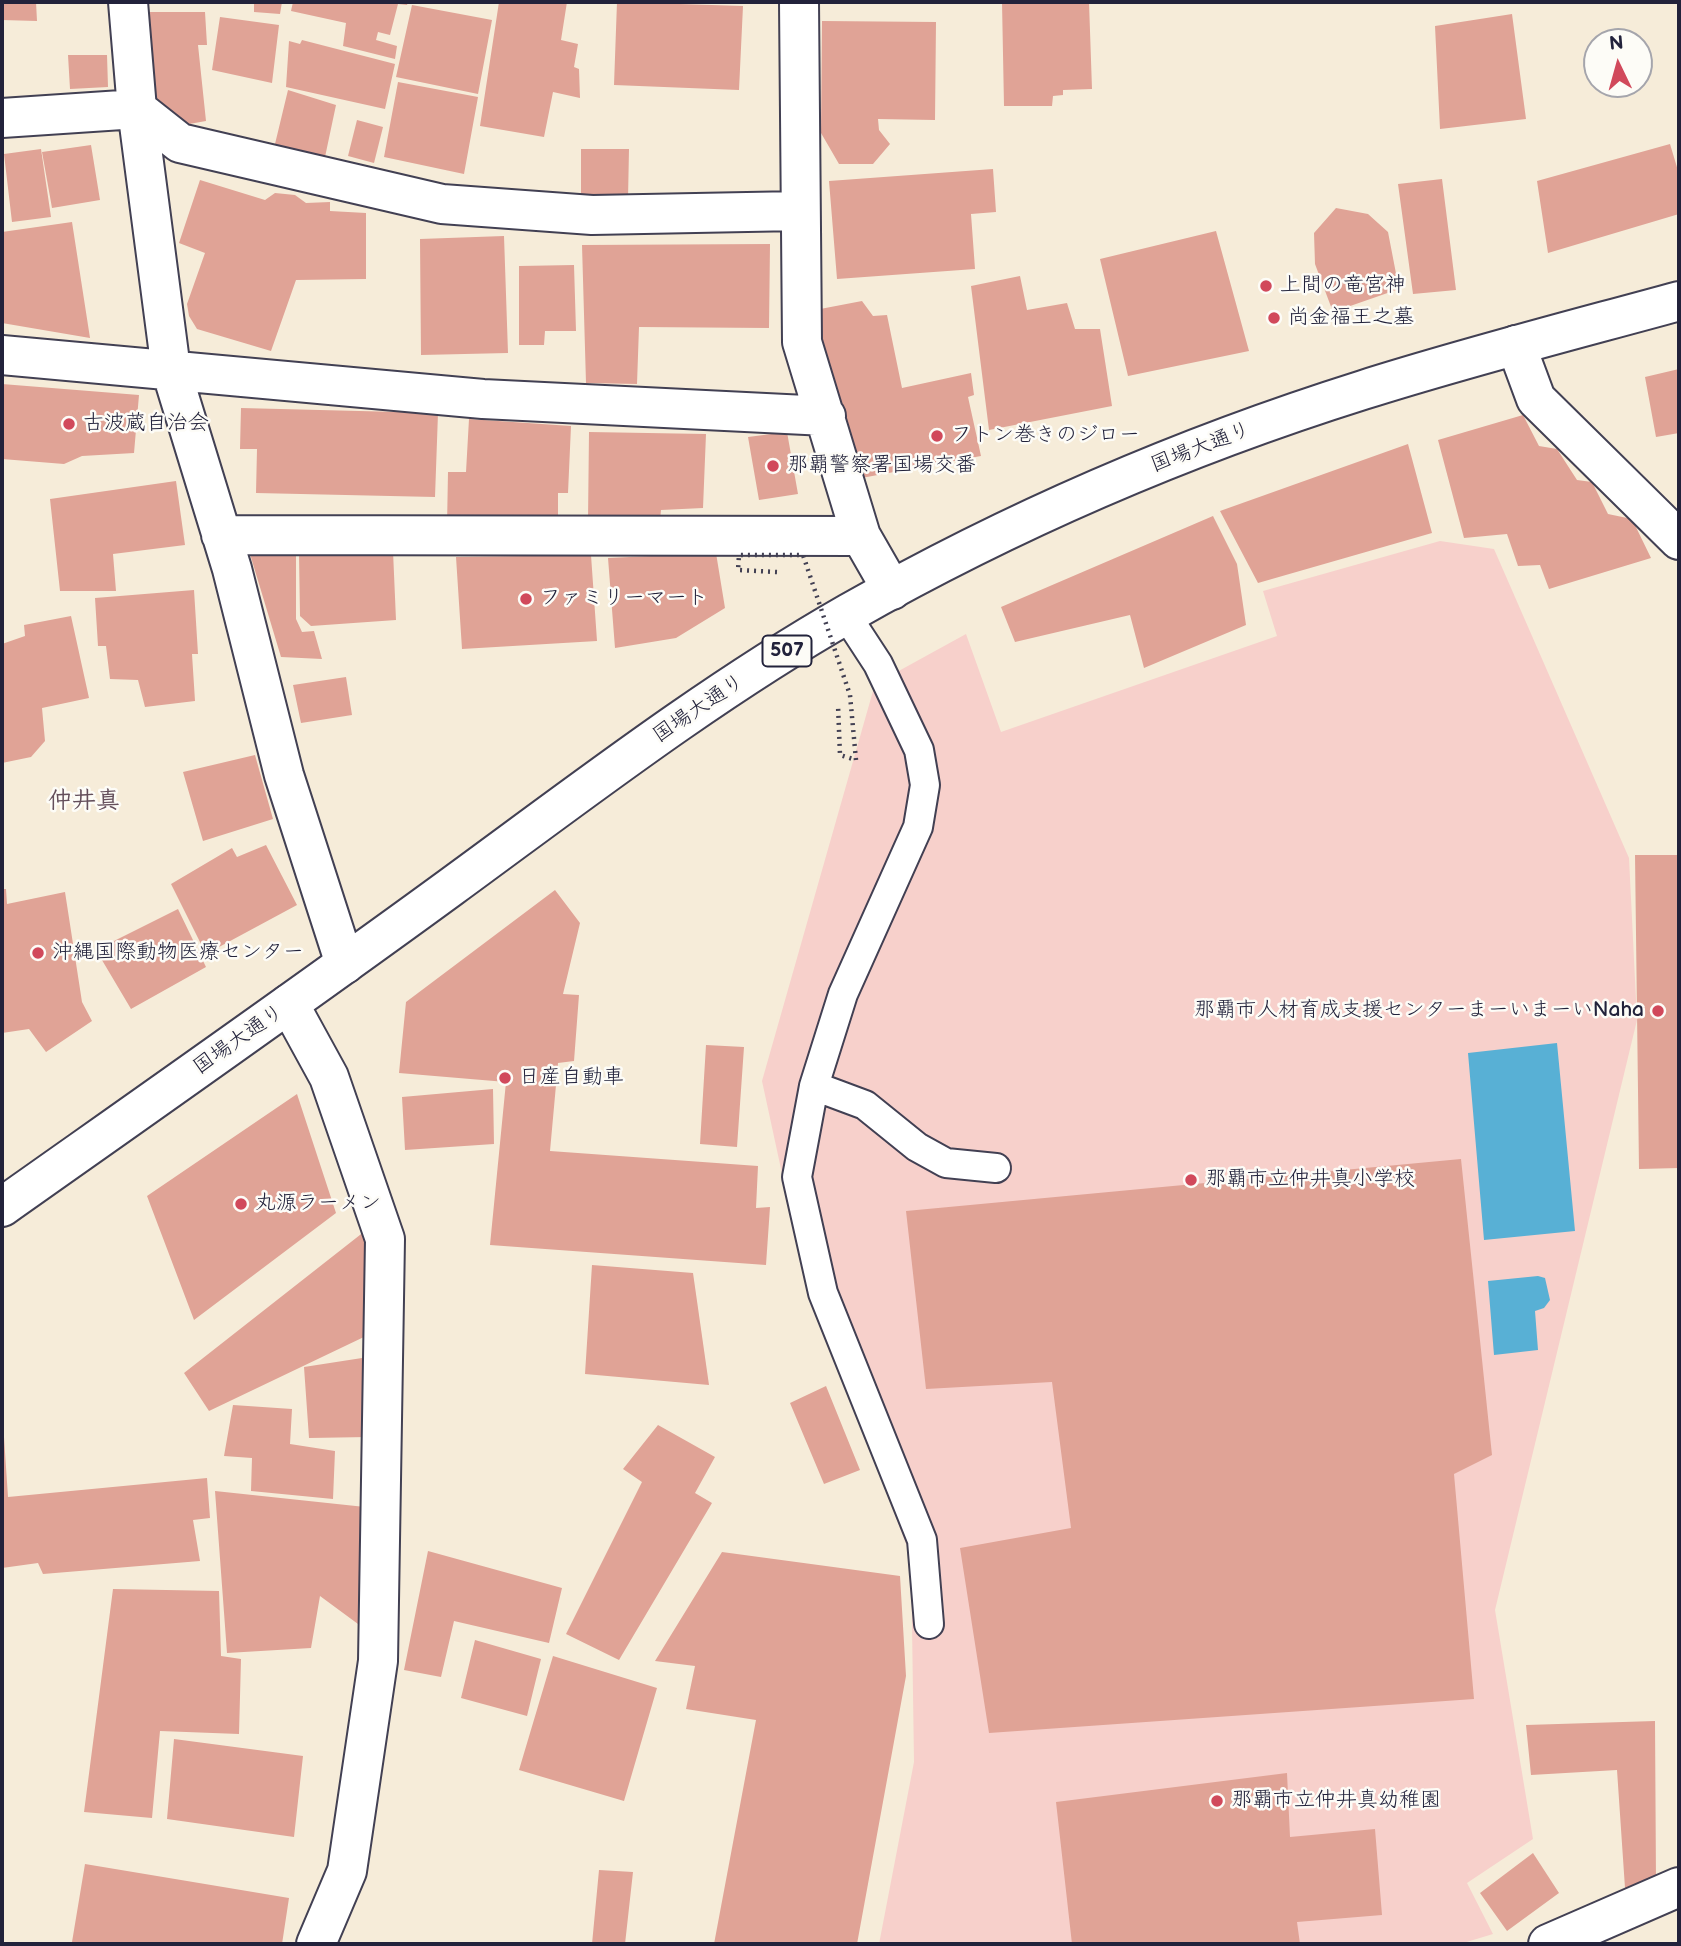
<!DOCTYPE html>
<meta charset="utf-8">
<style>
body{margin:0}
#map{position:relative;width:1681px;height:1946px;overflow:hidden;background:#f6ecd9;font-family:"Balsamiq Sans",sans-serif}
canvas{display:block}
.frame{position:absolute;inset:0;border:4px solid #22223b;pointer-events:none}
.north{position:absolute;left:1583px;top:28px;width:70px;height:70px;box-sizing:border-box;background:#fdfcf7;border:2px solid #a5a5ac;border-radius:50%;rotate:355deg;font-size:19px;font-weight:700;line-height:28px;text-align:center;color:#22223b}
.north::after{content:'';display:block;margin:auto;width:24px;height:32px;background:#d1495b;clip-path:polygon(50% 0,100% 100%,50% 72%,0 100%)}
</style>
<div id="map">
<canvas width="1681" height="1946"></canvas>
<div class="frame"></div>
<div class="north">N</div>
</div>
<script>
const g = document.querySelector('canvas').getContext('2d');
g.lineJoin = 'round';
function paint(path, color) {
  g.fillStyle = color;
  g.fill(path, 'evenodd');
}
function trace(path, color, width, dash) {
  g.strokeStyle = color;
  g.lineWidth = width;
  g.lineCap = dash ? 'butt' : 'round';
  g.setLineDash(dash || []);
  g.stroke(path);
}
function label(font, color, halo, rows, align = 'center') {
  g.font = font + ' "Balsamiq Sans","Klee One",sans-serif';
  g.lineWidth = 5;
  g.setLineDash([]);
  g.textBaseline = 'middle';
  g.strokeStyle = halo;
  g.fillStyle = color;
  for (const [text, x, y, turn = 0] of rows) {
    g.save();
    g.translate(x, y);
    g.rotate((+turn || 0) * Math.PI / 180);
    g.textAlign = isNaN(turn) ? turn : align;
    if (halo) g.strokeText(text, 0, 0);
    g.fillText(text, 0, 0);
    g.restore();
  }
}
const built = new Path2D(`
 M1440,541L1494,549L1629,858L1637,1020L1495,1610L1533,1839L1467,1883L1493,1934L1460,1944H879L914,1762L911,1557L805,1280L762,1081L875,684L966,634L1001,732L1277,636L1263,591Z`);
const water = new Path2D(`
 M1557,1043L1575,1231L1484,1240L1468,1053Z
 M1538,1276L1545,1278L1550,1300L1544,1308L1535,1311L1538,1350L1494,1355L1488,1281Z`);
const building = new Path2D(`
 M2,2H36L37,21L2,20Z
 M254,2H282L280,14L254,12Z
 M293,2H408L407,5L398,4L390,35L378,32L376,40L397,46L395,59L343,46L346,23L291,11Z
 M499,2H567L561,40L578,44L574,67L579,69L580,98L553,92L544,137L480,126Z
 M617,2L743,6L739,90L614,85Z
 M1002,2H1089L1092,89L1063,90V95L1053,96L1052,106H1004Z
 M412,5L492,20L478,94L396,77Z
 M145,12H205L207,45H198L206,121L189,124L157,113L147,51Z
 M1512,14L1526,119L1440,129L1435,26Z
 M220,17L279,25L272,83L212,70Z
 M822,21L936,22L935,120L878,119L879,130L890,144L873,164H839L821,133Z
 M302,40L395,64L385,109L286,87L289,41L300,44Z
 M68,55H107L108,87L70,89Z
 M398,82L478,97L464,174L384,157Z
 M288,90L336,105L325,157L275,144Z
 M357,120L383,127L374,163L348,156Z
 M1670,144L1679,174V214L1548,253L1537,181Z
 M91,145L100,200L52,208L42,152Z
 M41,149L51,217L12,222L4,154Z
 M581,149H629L628,199L581,198Z
 M993,169L996,212L971,214L975,269L837,279L829,181Z
 M1442,179L1456,290L1413,294L1398,184Z
 M200,180L265,200L275,193L295,195L306,203L330,202V211L366,213V279L296,280L271,351L197,329L189,316L187,304L205,253L179,243Z
 M1336,208L1368,214L1388,232L1399,289L1333,312L1315,264L1314,233Z
 M72,222L90,338L2,323V232Z
 M1216,231L1249,351L1128,376L1100,259Z
 M504,236L508,353L421,355L420,239Z
 M770,244L769,328L639,327L637,384L586,383L582,245Z
 M574,265L576,331H545L544,345H519V266Z
 M1020,276L1027,310L1067,303L1075,329H1100L1112,406L989,430L971,286Z
 M862,301L873,316L887,315L902,388L971,373L974,395L968,397L981,456L856,479L839,430L815,310Z
 M1679,369V433L1656,437L1645,377Z
 M2,384L139,395L134,453L82,456L64,464L2,459Z
 M241,408L438,413L435,497L256,493L257,449H240Z
 M1523,415L1539,446L1557,449L1577,480L1592,482L1608,514L1632,519L1651,558L1549,589L1540,565L1518,566L1507,534L1464,538L1438,440Z
 M469,419L571,426L568,493H558V523L447,526L448,472H466Z
 M589,432L706,434L703,508L661,510L660,520H588Z
 M787,432L798,494L759,500L748,437Z
 M1408,444L1432,533L1258,583L1220,511Z
 M176,481L185,545L113,554L116,591H60L50,499Z
 M1213,516L1237,564L1246,625L1144,668L1130,615L1015,642L1001,607Z
 M296,551V619L302,632L314,631L322,659L281,657L250,554Z
 M393,551L396,620L311,626L300,616L299,554Z
 M716,553L725,608L676,638L615,648L608,558Z
 M591,555L597,641L462,649L456,557Z
 M194,590L198,654H192L195,701L145,707L138,680L110,679L106,646H98L95,598Z
 M71,616L89,698L42,708L45,741L31,757L2,763V644L25,636L24,625Z
 M346,677L352,715L301,723L293,685Z
 M255,755L273,819L203,841L183,772Z
 M266,845L297,905L206,954L171,884L232,848L237,857Z
 M1635,855H1679V1168L1639,1169Z
 M2,889H6L7,904L65,892L82,1002L92,1021L46,1052L29,1029L2,1033Z
 M555,890L580,923L563,994L579,995L574,1061L558,1063L550,1151L758,1166L756,1208L770,1207L766,1265L490,1245L506,1082L399,1073L406,1002Z
 M178,909L206,967L131,1009L96,950Z
 M706,1045L744,1047L737,1147L700,1144Z
 M493,1089L494,1144L405,1150L402,1097Z
 M297,1094L336,1213L194,1320L147,1196Z
 M1461,1159L1492,1455L1454,1474L1474,1699L989,1733L960,1548L1071,1528L1052,1382L926,1389L906,1211Z
 M365,1231L366,1336L209,1411L184,1373Z
 M592,1265L693,1273L709,1385L585,1374Z
 M362,1358L368,1437L309,1438L304,1367Z
 M826,1386L860,1470L824,1484L790,1403Z
 M233,1405L292,1409L290,1444L335,1451L333,1499L251,1491L252,1458L224,1456Z
 M2,1407L8,1497L207,1478L210,1518L193,1520L200,1561L43,1574L38,1563L2,1568Z
 M658,1425L715,1457L695,1493L712,1503L619,1660L566,1634L642,1482L623,1469Z
 M215,1491L365,1507L358,1624L320,1596L311,1648L227,1653Z
 M428,1551L562,1588L549,1643L454,1621L441,1677L404,1670Z
 M722,1552L900,1576L906,1676L857,1944H714L756,1720L686,1709L695,1666L655,1661Z
 M113,1589L219,1591L221,1656L241,1659L239,1734L160,1731L152,1818L84,1812Z
 M475,1640L541,1659L527,1716L461,1698Z
 M553,1656L657,1688L624,1801L519,1770Z
 M1655,1721L1656,1883L1625,1888L1617,1770L1531,1775L1526,1725Z
 M174,1739L303,1756L294,1837L167,1819Z
 M1287,1773L1290,1837L1375,1829L1382,1915L1297,1922L1300,1944H1072L1056,1802Z
 M1533,1853L1559,1893L1507,1931L1480,1893Z
 M85,1864L289,1898L282,1944H92L72,1942Z
 M599,1870L633,1872L625,1944H592Z`);
const service = new Path2D(`
 M846,615L878,664L919,750L925,785L918,827L843,994L814,1086L797,1177L823,1293L922,1540L929,1624
 M814,1086L865,1105L917,1147L946,1163L996,1168`);
const minor = new Path2D(`
 M128,2L137,109L171,370L232,569L284,775L345,964
 M799,2L802,342L861,536L892,590
 M2,118L137,109L180,143L442,204L592,215L799,211
 M1516,345L1536,399L1679,540
 M2,355L483,399L826,416
 M221,535L861,536
 M289,1004L329,1077L385,1239L378,1661L347,1871L316,1944
 M1548,1944L1679,1887`);
const trunk = new Path2D(`
 M2,1207C152,1101 302,996 451,887C581,792 709,693 849,613C1011,521 1185,446 1363,390C1467,357 1573,330 1679,301`);
const pathBridge = new Path2D(`
 M777,572L738,570L739,555H803L850,695L856,760L840,755L838,705`);
const markers = [
 [1266,286,7,"#d1495b"],
 [1274,318,7,"#d1495b"],
 [69,424,7,"#d1495b"],
 [937,436,7,"#d1495b"],
 [773,466,7,"#d1495b"],
 [526,599,7,"#d1495b"],
 [38,953,7,"#d1495b"],
 [1658,1011,7,"#d1495b"],
 [505,1078,7,"#d1495b"],
 [1191,1180,7,"#d1495b"],
 [241,1204,7,"#d1495b"],
 [1217,1801,7,"#d1495b"]
];
const shields = [
 [787,651,49]
];
const shieldNames = [
 ["507",787,651]
];
const poiNames = [
 ["上間の竜宮神",1280,286],
 ["尚金福王之墓",1288,318],
 ["古波蔵自治会",83,424],
 ["フトン巻きのジロー",951,436],
 ["那覇警察署国場交番",787,466],
 ["ファミリーマート",540,599],
 ["沖縄国際動物医療センター",52,953],
 ["那覇市人材育成支援センターまーいまーいNaha",1644,1011,"right"],
 ["日産自動車",519,1078],
 ["那覇市立仲井真小学校",1205,1180],
 ["丸源ラーメン",255,1204],
 ["那覇市立仲井真幼稚園",1231,1801]
];
const streetNames = [
 ["国場大通り",1201,448,-21],
 ["国場大通り",699,709,-34],
 ["国場大通り",239,1040,-35]
];
const quarterNames = [
 ["仲井真",84,802]
];
paint(built, '#f7d0cb');
paint(water, '#58b0d5');
paint(building, '#e0a396');
trace(service, '#424053', 32);
trace(minor, '#424053', 42);
trace(trunk, '#424053', 42);
trace(service, '#fff', 28);
trace(minor, '#fff', 38);
trace(trunk, '#fff', 38);
trace(pathBridge, '#424053', 4.5, [2, 5]);
for (const [x, y, r, color] of markers) {
  const dot = new Path2D();
  dot.arc(x, y, r, 0, 2 * Math.PI);
  g.fillStyle = color;
  g.fill(dot);
  trace(dot, '#fdfcf7', 2.5);
}
for (const [x, y, w] of shields) {
  const box = new Path2D();
  box.roundRect(x - w / 2, y - 15.5, w, 31, 5);
  g.fillStyle = '#fdfcf7';
  g.fill(box);
  trace(box, '#22223b', 2);
}
label('bold 19px', '#22223b', null, shieldNames);
label('21px', '#22223b', '#fdfcf7', poiNames, 'left');
label('21px', '#22223b', '#fdfcf7', streetNames);
label('bold 24px', '#644f5b', '#fdfcf7', quarterNames);
</script>
